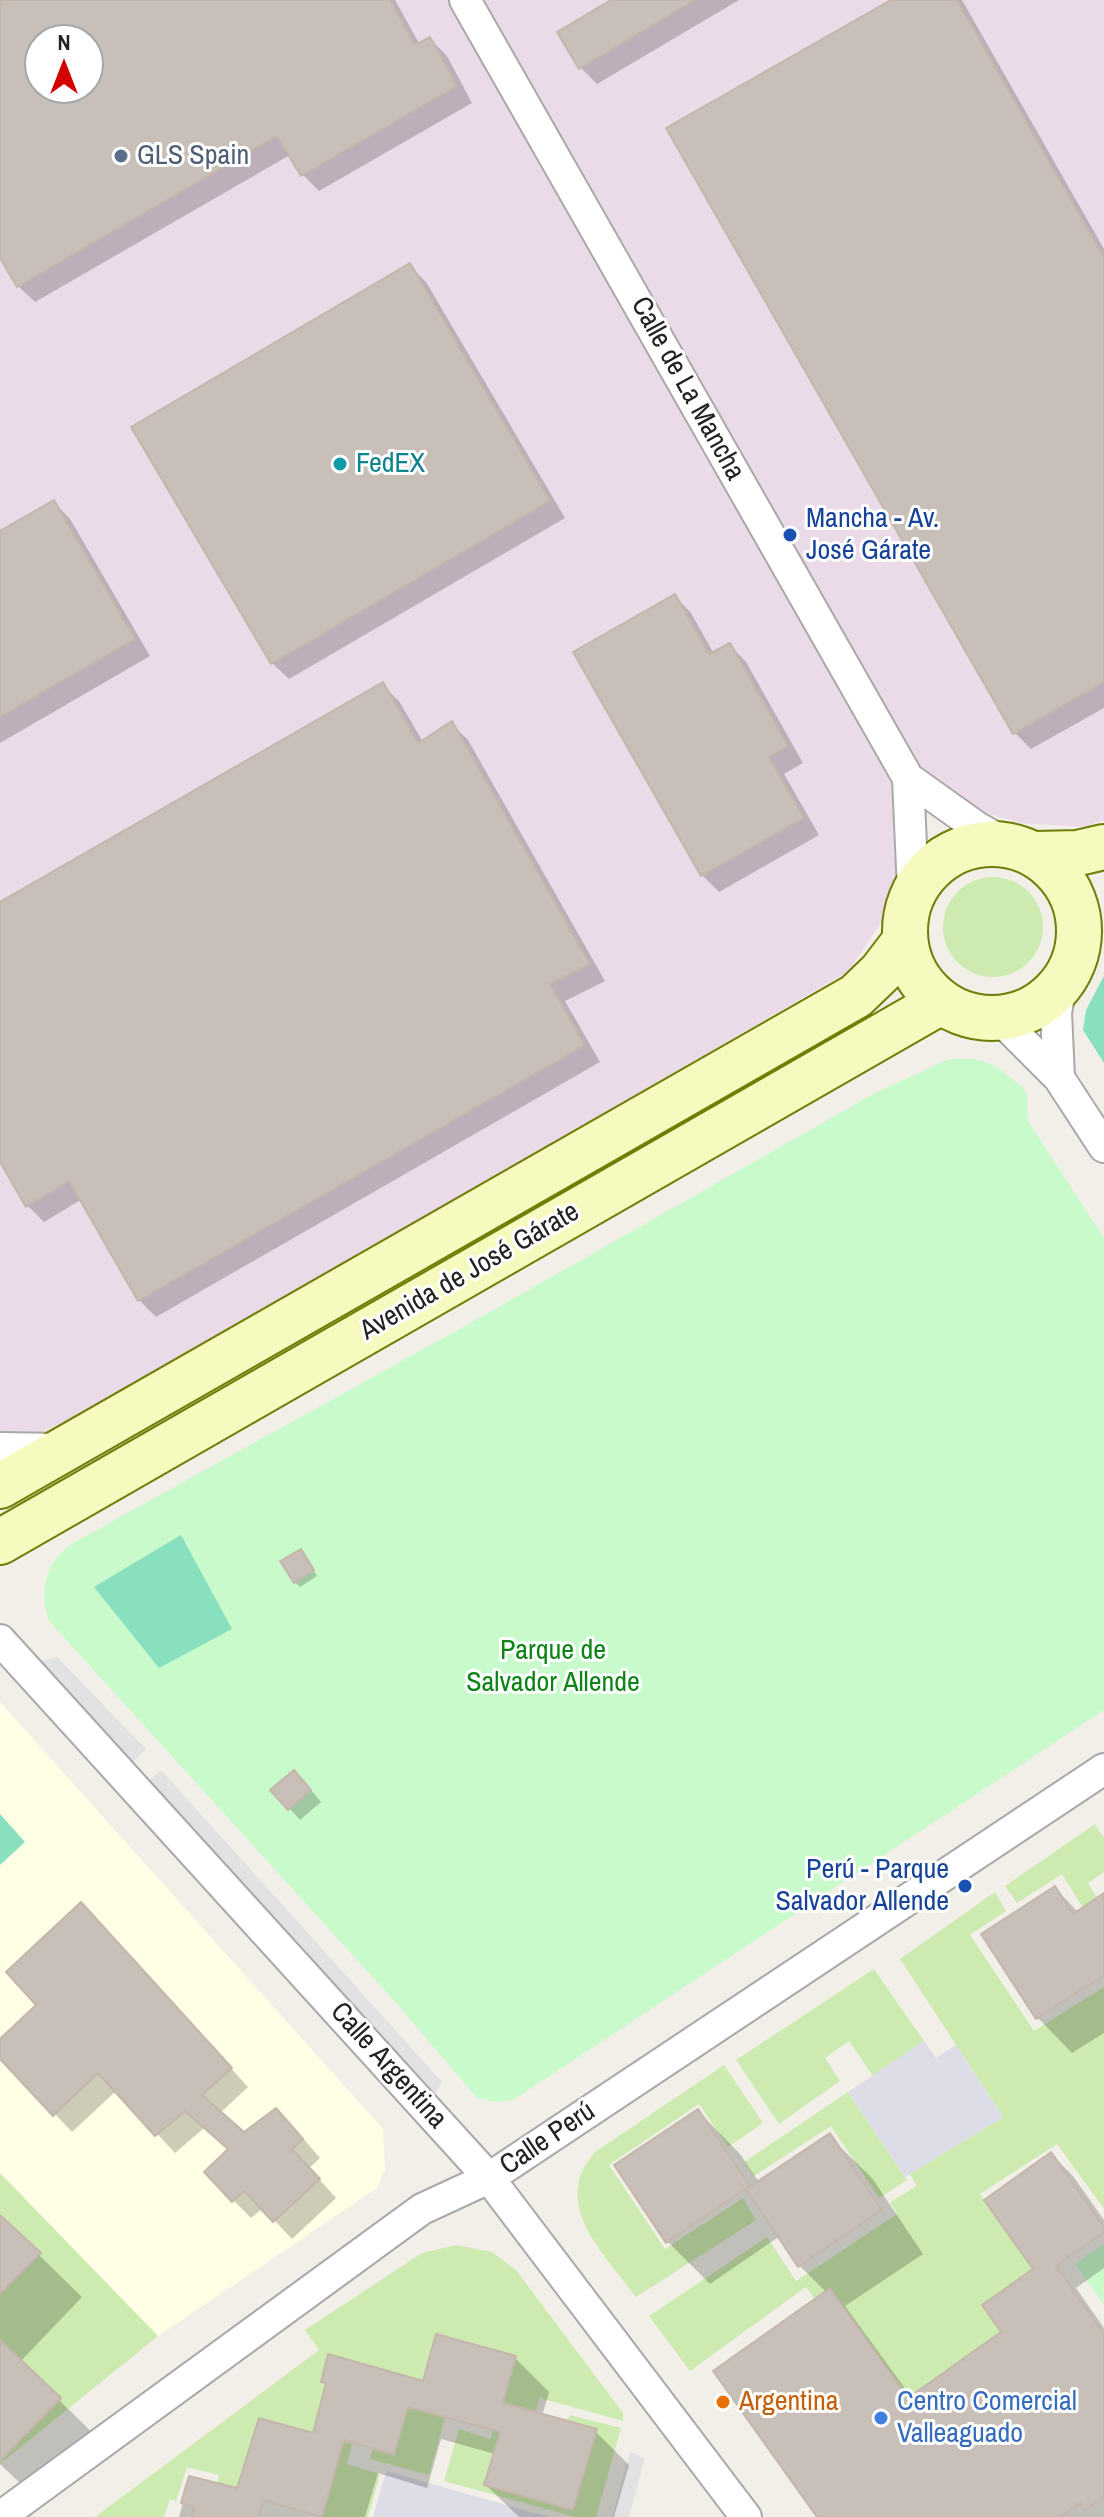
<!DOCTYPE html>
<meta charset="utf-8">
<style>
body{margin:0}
#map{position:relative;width:1104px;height:2517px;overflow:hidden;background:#f2efe9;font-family:"Archivo Narrow",sans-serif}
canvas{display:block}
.north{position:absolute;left:24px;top:24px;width:80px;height:80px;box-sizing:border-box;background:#fff;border:2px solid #a7a7a7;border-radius:50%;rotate:0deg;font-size:22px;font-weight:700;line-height:32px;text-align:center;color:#222}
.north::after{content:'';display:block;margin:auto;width:28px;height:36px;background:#d40000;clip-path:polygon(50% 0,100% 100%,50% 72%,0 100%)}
</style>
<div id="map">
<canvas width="1104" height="2517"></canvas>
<div class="north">N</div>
</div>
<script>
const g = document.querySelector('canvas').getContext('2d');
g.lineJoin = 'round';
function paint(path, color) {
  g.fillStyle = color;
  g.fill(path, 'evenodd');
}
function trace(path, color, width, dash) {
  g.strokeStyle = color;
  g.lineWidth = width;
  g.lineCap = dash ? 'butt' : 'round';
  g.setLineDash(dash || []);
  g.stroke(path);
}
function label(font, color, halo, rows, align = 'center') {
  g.font = font + ' "Archivo Narrow",sans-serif';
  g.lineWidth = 6;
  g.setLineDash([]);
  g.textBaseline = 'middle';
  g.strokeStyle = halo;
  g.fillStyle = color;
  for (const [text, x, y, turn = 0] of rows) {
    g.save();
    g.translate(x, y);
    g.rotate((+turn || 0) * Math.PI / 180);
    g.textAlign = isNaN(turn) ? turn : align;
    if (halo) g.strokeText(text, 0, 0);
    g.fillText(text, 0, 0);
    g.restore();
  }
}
const industrial = new Path2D(`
 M0,0H1104V820L1084,827L1020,823L978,811L950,794L902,819L900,862L891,907L849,971L94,1408L41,1433L0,1434ZM40,40H88V88H40Z`);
const education = new Path2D(`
 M0,1702L383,2129L385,2169L377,2188L158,2336L0,2173Z`);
const grass = new Path2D(`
 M943 927a50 50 0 1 1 100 0a50 50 0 1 1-100 0Z
 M1095,1824L1104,1838V1872L1088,1883L1104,1909V1942L1062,1874L1017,1903L1005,1886Z
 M995,1892L1006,1911L970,1935L1034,2031L1104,1987V2209L1057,2144L980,2194L1039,2278L998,2294L982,2305L1039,2386L908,2398L831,2289L815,2299L806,2287L690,2371L649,2316L767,2237L796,2281L897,2214L890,2202L917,2186L910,2174L1003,2117L900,1959Z
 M874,1969L924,2041L873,2076L849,2041L825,2058L840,2081L779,2124L736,2060Z
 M724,2065L763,2123L728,2147L699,2104L609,2165L665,2249L743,2198L756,2220L636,2297C605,2254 549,2204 595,2152Z
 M848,2092L907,2180L879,2198L831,2126L754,2176L744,2162Z
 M0,2173L158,2336L0,2464L16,2442L61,2398L0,2340V2294L41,2253L0,2214Z
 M456,2245L492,2252L516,2270L623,2413V2421L540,2398L535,2412L494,2400L516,2356L436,2334L429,2360L439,2364L430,2383L353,2373L356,2362L329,2354L321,2381L333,2385L321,2404L313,2433L307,2431L305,2439L295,2428L259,2418L251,2445V2466L243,2464L232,2503L213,2495L219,2475L187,2467L176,2501L170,2499L164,2517H95L319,2350L305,2330L422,2253Z
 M397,2404L445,2418L429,2475L370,2459L373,2449L394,2455Z
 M570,2415L621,2428L596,2517H575L444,2481L459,2429L490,2439L493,2430L504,2434L484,2485L522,2496Z
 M341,2441L352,2444L347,2464L380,2474L368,2517H322Z`);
const park = new Path2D(`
 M949,1059H975L994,1065L1023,1087L1027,1094L1028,1121L1104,1238V1710L513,2100L496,2102L477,2098L398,2005L49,1621C38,1589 46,1560 75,1542L474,1321L877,1092Z
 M1104,2244V2305L1075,2264Z`);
const pitch = new Path2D(`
 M1104,976V1063L1083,1030L1086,1010Z
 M181,1535L232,1629L159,1668L94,1587Z
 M0,1814L25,1842L0,1865Z`);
const parking = new Path2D(`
 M57,1657L146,1749L129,1766L35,1663Z
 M161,1770L442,2082L432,2101L145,1784Z
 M630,2452L645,2458L629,2517H612Z`);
const plaza = new Path2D(`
 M924,2041L936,2058L956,2045L1003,2117L905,2177L848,2092Z
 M386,2471L531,2512L551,2517H373Z`);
const shadow = new Path2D(`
 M0,0H395L420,45L430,39L447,56L472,103L319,191L303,175L290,155L35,302L18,286L0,254ZM40,40H88V88H40Z
 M615,0H739L597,84L581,68Z
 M895,0H962L1104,249V708L1031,749L1015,733Z
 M410,266L426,282L565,518L289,679L272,663Z
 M54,502L70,519L150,656L0,743V533Z
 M675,596L691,613L714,654L730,645L746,662L803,763L784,774L819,835L719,892L702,875Z
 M382,685L399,701L423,742L452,724L468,740L605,981L565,1001L600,1062L156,1317L139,1300L82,1199L44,1222L28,1206L0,1158V904Z
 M305,1556L317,1576L300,1587L295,1582Z
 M305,1783L321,1802L300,1820L273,1790Z
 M1055,1888L1079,1913L1104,1896V2033L1072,2053L1038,2018L984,1935Z
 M99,1923L248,2087L220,2113L244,2135L294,2128L320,2158L309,2168L336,2198L292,2239L263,2208L251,2218L233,2200L230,2151L204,2128L175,2153L117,2090L72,2132L0,2056V2041L39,2005Z
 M698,2111L740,2154L759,2182L829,2136L872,2178L923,2254L845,2306L912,2398L1004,2332L1036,2270L1051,2154L1073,2176L1104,2220V2268L1076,2288L1104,2328V2517H820L827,2293L800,2266L780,2236L710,2284L668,2242Z
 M0,2217L82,2297L20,2362L102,2442L42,2504L0,2464Z
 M515,2358L549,2392L542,2416L595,2431L629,2465L614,2517H519L486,2485L495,2454L441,2439L427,2488L378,2473L365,2517H179L190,2478L238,2491L314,2435L328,2386L323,2381L424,2384Z`);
const building = new Path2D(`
 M0,0H390L415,45L430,37L457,86L301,176L277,136L17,287L0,258ZM40,40H88V88H40Z
 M611,0H695L579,69L557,32Z
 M891,0H957L1104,258V682L1013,734L666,128Z
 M410,263L550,501L271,664L131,427Z
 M54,500L135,639L0,717V531Z
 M675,594L709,654L730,643L788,746L769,757L804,818L701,876L573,652Z
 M383,682L418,743L452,721L590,964L550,984L585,1045L138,1301L69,1181L26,1207L0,1162V902Z
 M301,1549L314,1570L294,1583L280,1561Z
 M294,1770L311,1790L288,1810L270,1790Z
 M1055,1886L1073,1914L1104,1893V1975L1036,2019L981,1934Z
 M81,1902L232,2068L202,2095L244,2132L276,2108L303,2139L292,2149L320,2179L273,2222L244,2191L232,2202L204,2172L228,2149L185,2111L155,2136L98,2073L53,2116L0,2059V2039L36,2005L6,1972Z
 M698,2109L750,2186L666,2243L614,2165Z
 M830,2133L882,2210L798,2267L746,2189Z
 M1051,2152L1104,2227V2232L1056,2266L1104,2334V2497L1085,2510L1080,2503L1060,2517H817L713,2371L830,2288L908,2398L1001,2332L982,2305L1033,2269L984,2200Z
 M0,2215L41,2253L0,2294Z
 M436,2334L516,2356L503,2403L597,2429L573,2510L484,2485L500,2432L408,2407L394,2455L344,2440L322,2517L263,2500L259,2517H191L194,2507L181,2503L189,2476L237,2488L259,2418L313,2433L326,2383L321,2382L328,2354L423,2381Z
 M0,2340L61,2398L0,2461Z`);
const minor = new Path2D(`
 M465,0L908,778L978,828L1007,844
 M908,778L913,891
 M999,1018L1059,1078L1104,1147
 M1059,1078L1056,1012L1062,983
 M0,1448L62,1449
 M0,1640L489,2178L746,2517
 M0,2517L422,2209L489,2178L1104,1769`);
const secondary = new Path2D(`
 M905 931a87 87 0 1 1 174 0a87 87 0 1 1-174 0Z
 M1035,854L1078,853L1104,847
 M0,1486L856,996L881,972L904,942
 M0,1542L941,1002`);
const markers = [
 [121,156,8,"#5c6f8a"],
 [340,464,8,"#0f9aa8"],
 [790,535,8,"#1a4fb4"],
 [965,1886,8,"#1a4fb4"],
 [723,2402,8,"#e8710a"],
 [881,2418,8,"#3f7fe0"]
];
const serviceNames = [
 ["GLS Spain",137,156]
];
const streetNames = [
 ["Calle de La Mancha",687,389,61],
 ["Avenida de José Gárate",470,1272,-30],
 ["Calle Argentina",388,2066,48],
 ["Calle Perú",548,2139,-34]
];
const cultureNames = [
 ["FedEX",356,464]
];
const transitNames = [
 ["Mancha - Av.",806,519],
 ["José Gárate",806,551],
 ["Perú - Parque",949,1870,"right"],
 ["Salvador Allende",949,1902,"right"]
];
const parkNames = [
 ["Parque de",553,1651],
 ["Salvador Allende",553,1683]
];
const foodNames = [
 ["Argentina",739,2402]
];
const shopNames = [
 ["Centro Comercial",897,2402],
 ["Valleaguado",897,2434]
];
paint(industrial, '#ebdbe8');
paint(education, '#ffffe5');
paint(grass, '#cdebb0');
paint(park, '#c8facc');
paint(pitch, '#88e0be');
paint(parking, '#e2e2e2');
paint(plaza, '#dddde8');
paint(shadow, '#0003');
paint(building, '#c7bfb8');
trace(building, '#c4b6ab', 2);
trace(minor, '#a9a9a9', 34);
trace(secondary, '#707d05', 48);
trace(minor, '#fff', 30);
trace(secondary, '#f7fabf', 44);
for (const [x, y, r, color] of markers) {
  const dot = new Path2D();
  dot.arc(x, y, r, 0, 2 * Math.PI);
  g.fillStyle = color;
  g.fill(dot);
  trace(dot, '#fff', 3);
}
label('28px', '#4e5e75', '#fff', serviceNames, 'left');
label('28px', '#222', '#fff', streetNames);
label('28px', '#0d838f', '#fff', cultureNames, 'left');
label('28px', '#164399', '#fff', transitNames, 'left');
label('28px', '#0c8416', '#fff', parkNames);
label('28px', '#c56008', '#fff', foodNames, 'left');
label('28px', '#366cbe', '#fff', shopNames, 'left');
</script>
